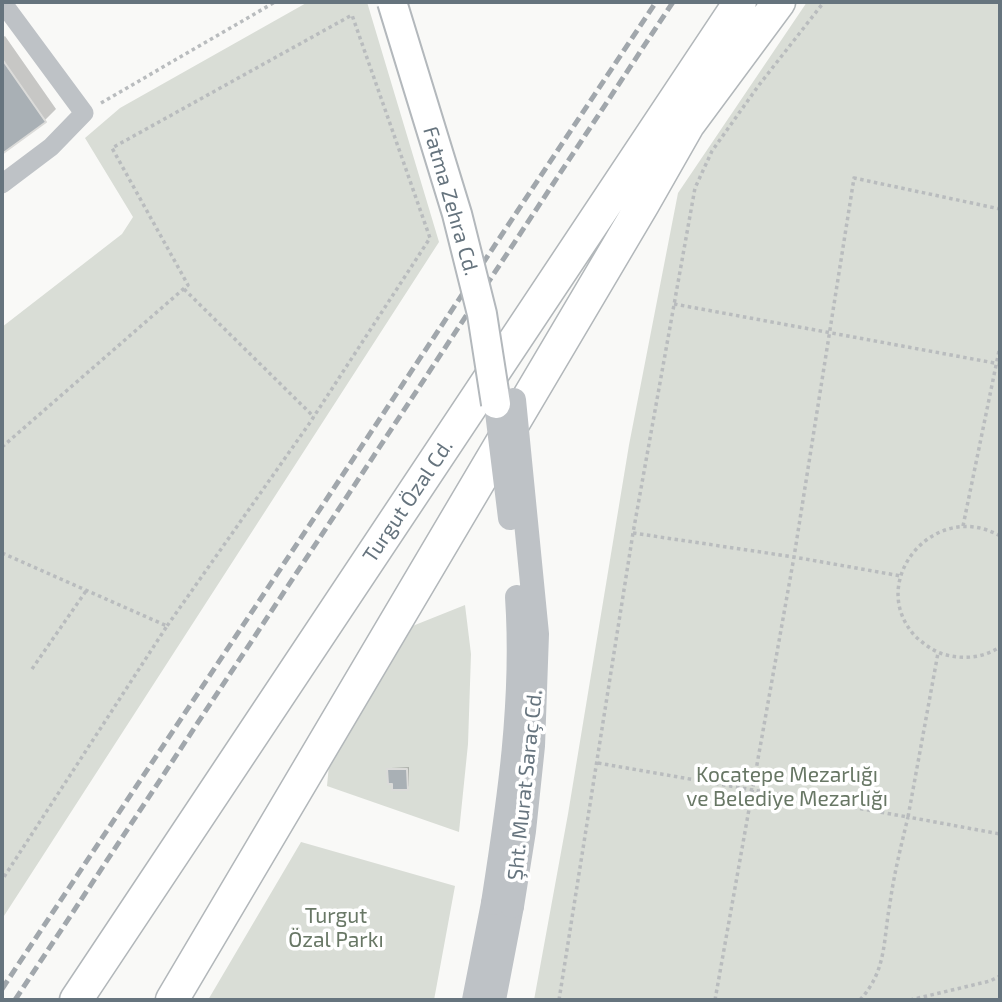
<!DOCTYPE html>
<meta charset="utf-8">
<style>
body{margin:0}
#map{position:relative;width:1002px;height:1002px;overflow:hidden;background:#f9f9f7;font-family:"Exo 2",sans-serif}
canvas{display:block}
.frame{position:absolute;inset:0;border:4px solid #66747e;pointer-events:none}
</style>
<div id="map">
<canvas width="1002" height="1002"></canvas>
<div class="frame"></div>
</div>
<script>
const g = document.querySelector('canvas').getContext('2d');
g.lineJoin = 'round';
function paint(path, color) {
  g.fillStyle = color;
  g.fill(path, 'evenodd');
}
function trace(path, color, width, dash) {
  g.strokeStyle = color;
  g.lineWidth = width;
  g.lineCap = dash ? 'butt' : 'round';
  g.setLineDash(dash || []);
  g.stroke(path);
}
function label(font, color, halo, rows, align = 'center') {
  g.font = font + ' "Exo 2",sans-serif';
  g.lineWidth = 7;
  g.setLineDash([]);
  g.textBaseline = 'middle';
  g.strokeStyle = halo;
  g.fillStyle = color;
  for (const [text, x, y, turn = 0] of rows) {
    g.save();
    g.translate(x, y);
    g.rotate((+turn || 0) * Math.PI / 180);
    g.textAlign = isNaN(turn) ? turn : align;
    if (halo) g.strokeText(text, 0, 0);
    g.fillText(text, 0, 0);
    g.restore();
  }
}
const green = new Path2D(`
 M308,2H367L439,242L2,919V327L122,234L133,217L85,138L120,108Z
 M807,2H1000V1000H534L568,814L629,445L678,193Z
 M465,605L471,654L468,744L459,832L327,786L329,765L405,629Z
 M301,842L455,886L434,1000H208Z`);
const shadow = new Path2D(`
 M5,36L56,109L45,120L2,151V38Z
 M409,767V786L407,788L389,770L391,768Z`);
const building = new Path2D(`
 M2,59L46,122L2,154Z
 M387,769H407L408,790H392V784H388Z`);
const path = new Path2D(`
 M101,103L275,2
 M184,289L314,417
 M674,304L1000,364
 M2,447L188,285L112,148L352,15L430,238L309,424L167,626
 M963,526L1000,346
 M633,533L794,557L901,576
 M1000,536C935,498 864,582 916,637C924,644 933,651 943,654C963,660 983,658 1000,647
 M2,553L167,626L2,880
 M32,669L86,591
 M598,763L908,817L938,653
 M559,1000L633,533L695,188L712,151L759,85L824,2
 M715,1000L794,557L854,178L1000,209
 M860,1000C887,970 883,941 890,903C894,874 901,846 908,817L1000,834
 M910,1000L990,981L1000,976`);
const minor = new Path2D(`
 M2,2L84,113L51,147L2,184`);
const tertiary = new Path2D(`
 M474,1000L493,903
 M494,1000L512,906`);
const primary = new Path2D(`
 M76,1000L740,2
 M172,1000L643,204L688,125L779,2`);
const rail = new Path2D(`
 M2,989L656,2
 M15,1000L673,2`);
const tertiaryBridge = new Path2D(`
 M496,404L510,518
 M493,903C509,801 524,700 517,597
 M512,906L524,831L533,746L537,634L514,400`);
const secondaryBridge = new Path2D(`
 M392,2L457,214L482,314L496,404`);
const streetNames = [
 ["Fatma Zehra Cd.",451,201,74],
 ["Turgut Özal Cd.",408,501,-56],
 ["Şht. Murat Saraç Cd.",525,785,-84]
];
const parkNames = [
 ["Kocatepe Mezarlığı",787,775],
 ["ve Belediye Mezarlığı",787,799],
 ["Turgut",336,916],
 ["Özal Parkı",336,940]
];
paint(green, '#d9ddd6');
paint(shadow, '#0003');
paint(building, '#a9b0b5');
trace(building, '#dbdbd9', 2);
trace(primary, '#b2b7ba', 35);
trace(path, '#b9bcbe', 3.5, [3.5, 3.5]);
trace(minor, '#bec2c6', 19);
trace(tertiary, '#bec2c6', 24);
trace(primary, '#fff', 32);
trace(rail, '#a1a7ac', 5, [10, 5]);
trace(secondaryBridge, '#b3b8bc', 32, []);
trace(tertiaryBridge, '#bec2c6', 24);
trace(secondaryBridge, '#fff', 28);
label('21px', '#66747e', '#fff', streetNames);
label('21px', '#687765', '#fff', parkNames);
</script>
